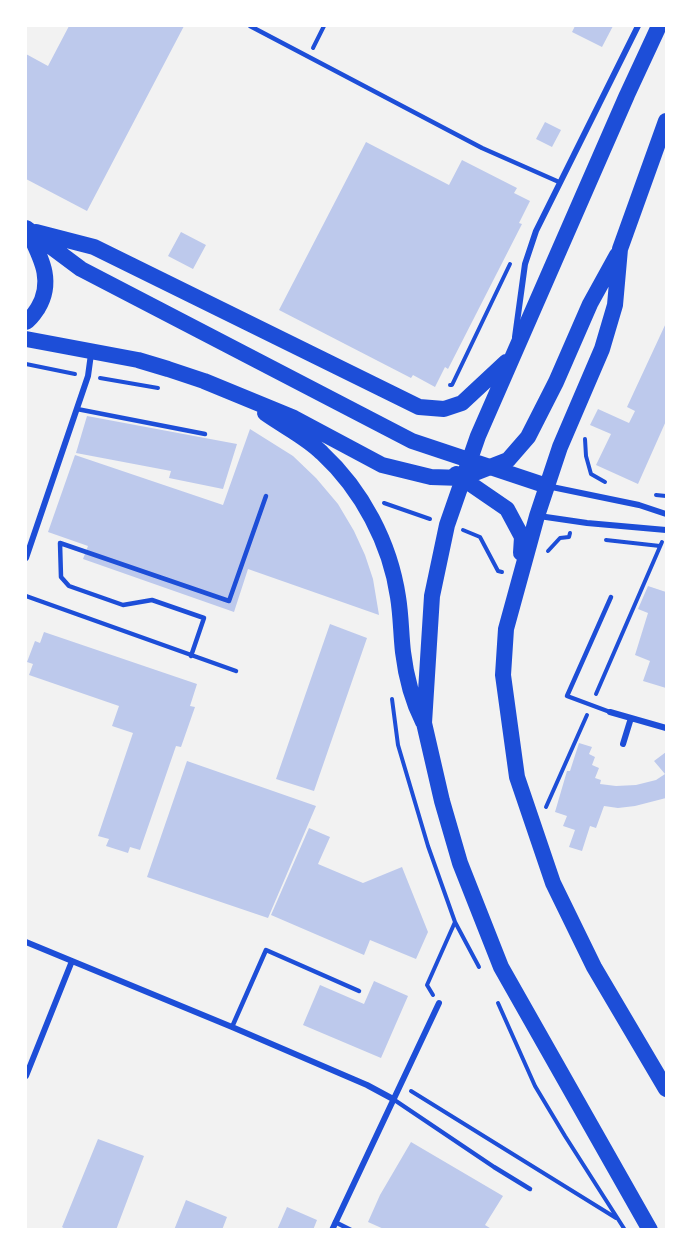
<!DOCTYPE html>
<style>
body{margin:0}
#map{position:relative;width:692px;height:1255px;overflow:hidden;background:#f2f2f2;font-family:Signika,sans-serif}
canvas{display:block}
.frame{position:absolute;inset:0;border:27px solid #fff;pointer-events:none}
</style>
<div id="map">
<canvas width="692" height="1255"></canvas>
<div class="frame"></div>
</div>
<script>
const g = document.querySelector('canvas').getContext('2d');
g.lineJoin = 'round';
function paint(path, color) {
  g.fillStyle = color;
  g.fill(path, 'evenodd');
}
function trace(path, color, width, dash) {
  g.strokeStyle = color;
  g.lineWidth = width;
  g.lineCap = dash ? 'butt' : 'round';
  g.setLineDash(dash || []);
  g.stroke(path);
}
const building = new Path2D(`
 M69,26H184L87,211L26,179V54L48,66Z
 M575,26H613L602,47L572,32Z
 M545,122L561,130L552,147L536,139Z
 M366,142L449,185L462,160L517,188L514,193L530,201L519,223L522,224L448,369L445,367L435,387L413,375L411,378L279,310Z
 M181,232L206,245L193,269L168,256Z
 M666,323V421L638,484L596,465L611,434L590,425L598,409L629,423L635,411L627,407Z
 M87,416L237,444L223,489L169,478L171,471L76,453Z
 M250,429L293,456L316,478L338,504L354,531L365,555L373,579L379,615L248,569L234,612L83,559L88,546L48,532L75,455L223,505Z
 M648,586L666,592V688L643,681L650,661L635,655L648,613L638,609Z
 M330,624L367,638L314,791L276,779Z
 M44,632L197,684L190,706L195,707L181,747L176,746L140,850L130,847L128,853L106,846L109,839L98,836L133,733L112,726L119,706L29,675L33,664L27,662L35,641L40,643Z
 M579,743L592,747L589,754L595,757L592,765L599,768L595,778L601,780L600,784L616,786L636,785L656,780L665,774L654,761L666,752V798L635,806L618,808L604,806L596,828L590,826L582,851L569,847L575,830L563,826L567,816L555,812L567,771H570Z
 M187,761L316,806L268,918L147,877Z
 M309,828L330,837L318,864L363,883L402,867L428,932L416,959L370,940L364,955L271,915Z
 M374,981L408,996L381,1058L303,1025L320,985L364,1004Z
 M98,1139L144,1156L116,1230H67L62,1227Z
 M411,1142L503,1196L485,1225L493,1230H386L368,1222L380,1195Z
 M186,1200L227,1217L222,1230H174Z
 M287,1207L317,1220L313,1230H277Z`);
const path = new Path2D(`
 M313,48L324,26
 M26,364L75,374
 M100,378L158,388
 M450,385H452L510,264
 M585,439L586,456L591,474L605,482
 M656,495L666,496
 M384,503L430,519
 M463,530L480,537L498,571L502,572
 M606,540L660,546
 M548,551L560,538L569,537L570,533
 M596,694L662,542
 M392,699L398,745L428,846L455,922L479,967
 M546,807L587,715
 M433,995L427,985L455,922
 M498,1003L535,1086L565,1136L625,1230
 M411,1091L616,1218`);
const service = new Path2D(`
 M250,26L482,148L559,182
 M77,409L205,434
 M26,596L236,671
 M191,656L204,618L152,600L123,605L69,586L61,577L60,543L229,601L266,496
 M610,712L567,696L611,597
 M232,1027L266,950L359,991
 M393,1099L494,1167L530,1189
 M335,1222L351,1230`);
const minor = new Path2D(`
 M515,337L525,264L536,231L638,26
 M547,486L639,505L666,514
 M539,516L587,523L666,530
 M26,558L88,376L91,354
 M610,712L666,728
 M623,744L631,718
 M26,942L232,1027L367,1085L393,1099
 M26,1076L72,961
 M332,1230L439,1003`);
const trunk = new Path2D(`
 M666,121L620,249L615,305L602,349L560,447L537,516L506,629L503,675L517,777L553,883L594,967L666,1089
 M26,228L81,269L412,441L547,486
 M36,232L94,247L419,407L444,409L462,403L506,362
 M26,322C31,319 34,314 38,308C54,281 41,258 29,233
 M26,339L138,360L168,369L204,381L294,418L382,465L431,477L462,478L508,460L528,437L556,382L590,304L617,255
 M265,413C283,426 306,437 322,453C362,490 390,543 398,597C401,615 401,634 403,652C406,677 412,700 423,722
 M456,474L507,509L522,537L521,553
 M650,1230L501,967L460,863L442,801L424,723L432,596L447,525L478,436L627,95L659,26`);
paint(building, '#bdc9ec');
trace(path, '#1d4ed8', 4);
trace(service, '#1d4ed8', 4.5);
trace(minor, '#1d4ed8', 6);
trace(trunk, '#1d4ed8', 16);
</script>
